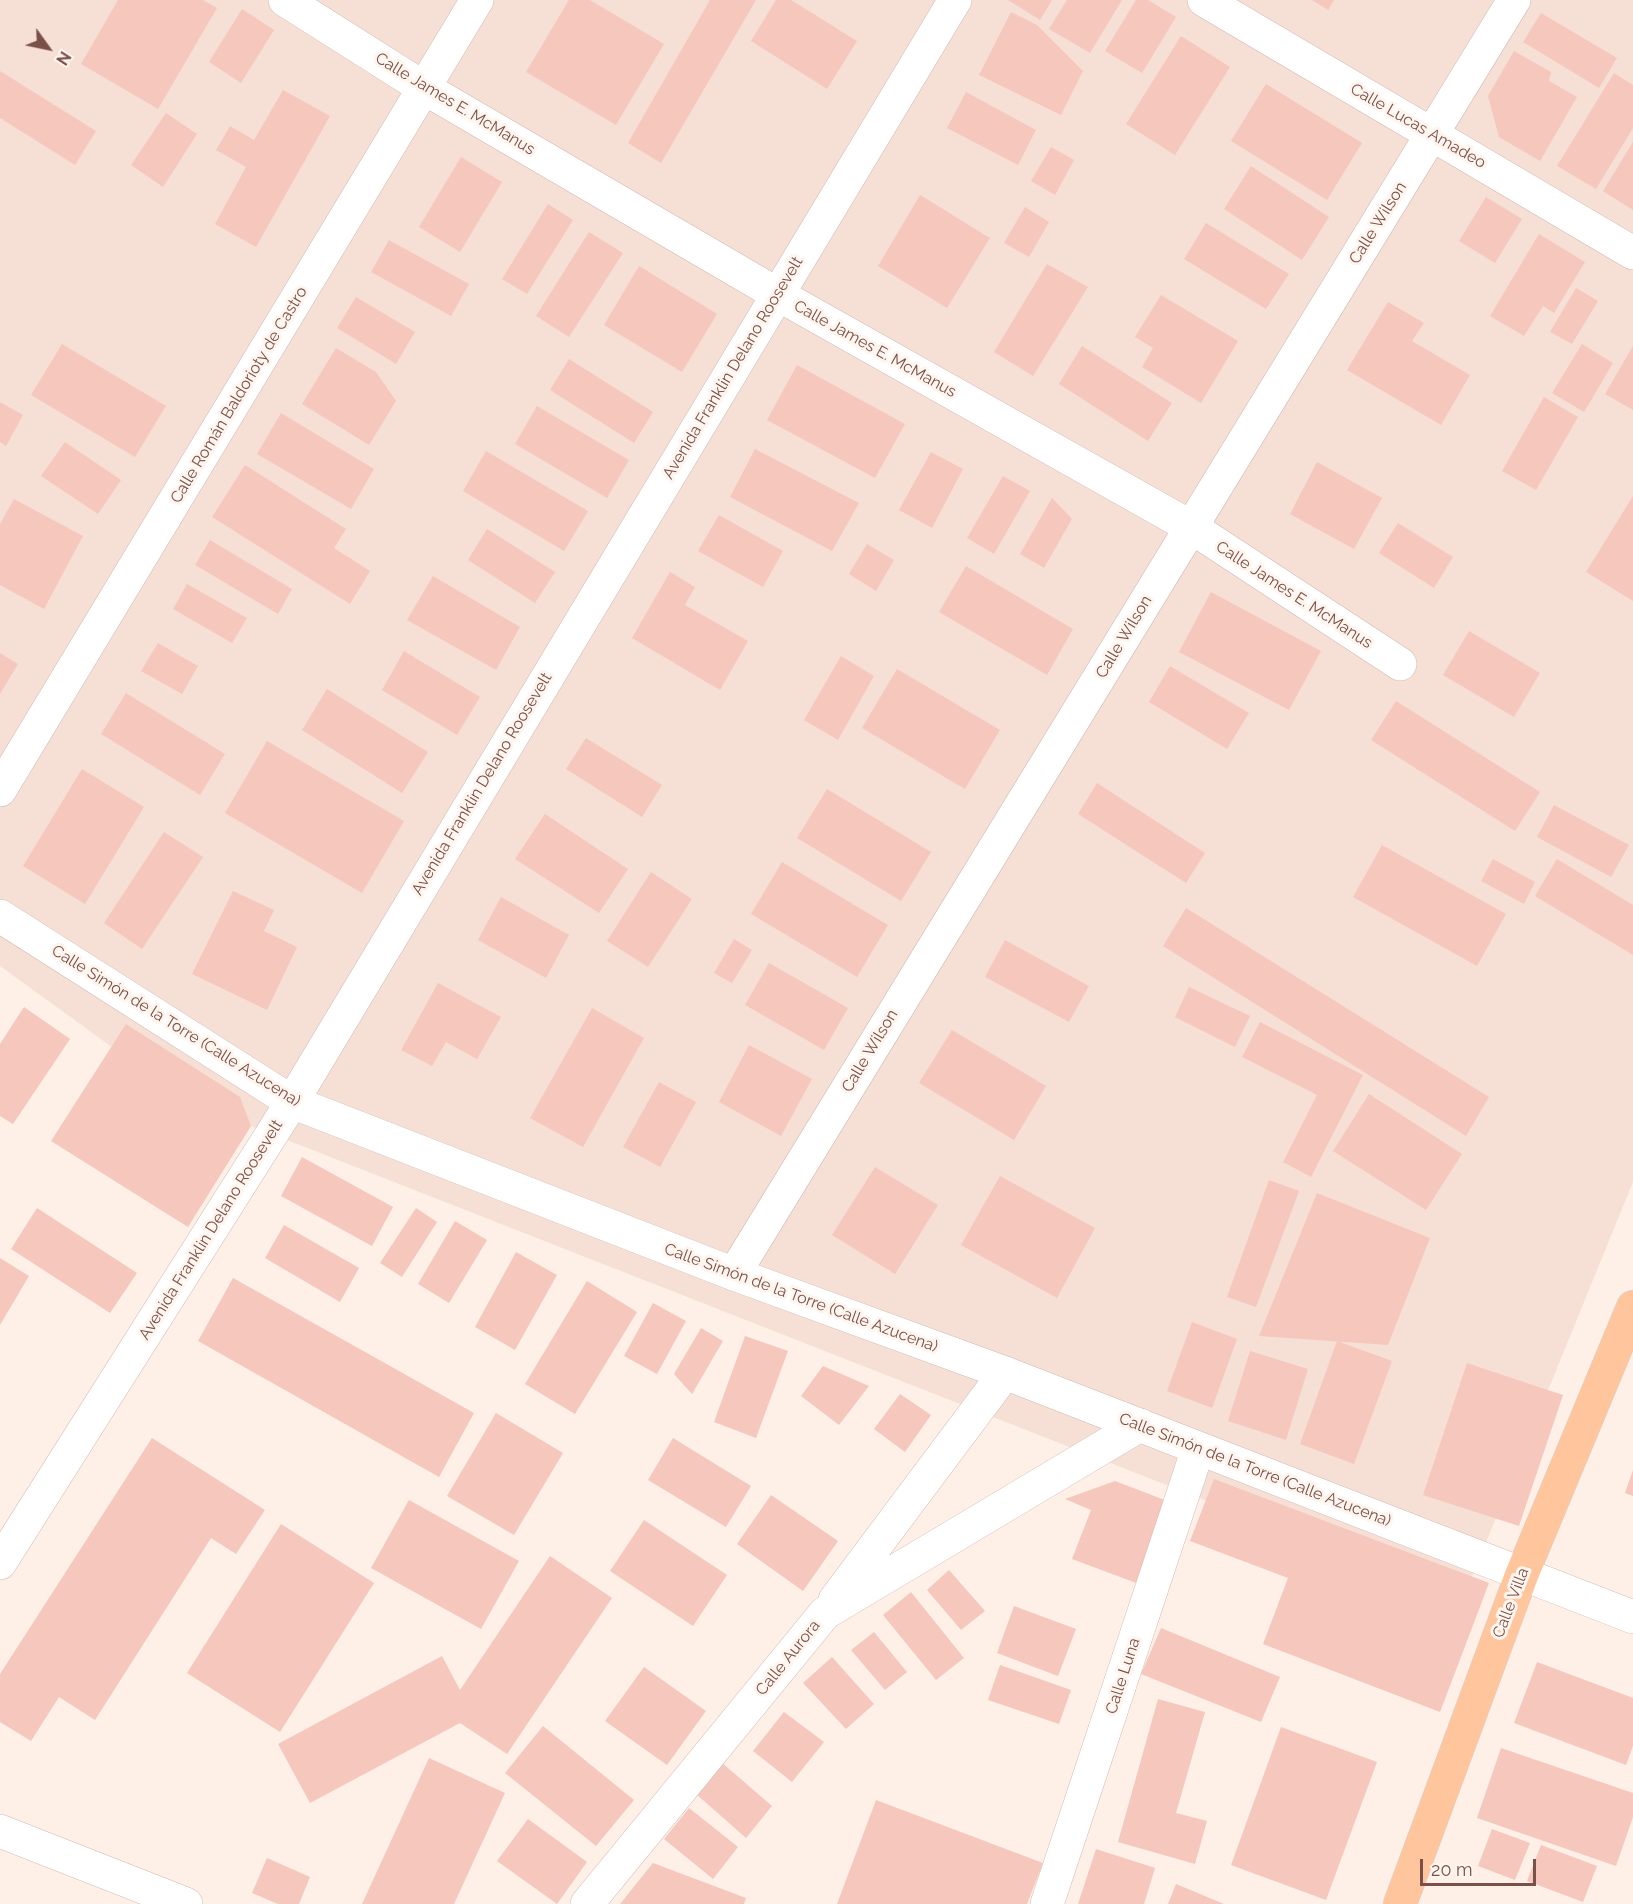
<!DOCTYPE html>
<meta charset="utf-8">
<style>
body{margin:0}
#map{position:relative;width:1633px;height:1904px;overflow:hidden;background:#fef0e7;font-family:Raleway,sans-serif}
canvas{display:block}
.north{position:absolute;left:18px;top:18px;width:60px;height:60px;-webkit-text-stroke:4px #fff5ef;paint-order:stroke;rotate:123deg;font-size:16px;font-weight:700;line-height:24px;text-align:center;color:#7a5049}
.north::after{content:'';display:block;margin:auto;width:21px;height:27px;background:#7a5049;clip-path:polygon(50% 0,100% 100%,50% 72%,0 100%)}
.scale{position:absolute;left:1420px;top:1859px;width:116px;height:27px;box-sizing:border-box;border:3px solid #7a5049;border-top:0;padding-left:8px;font-size:18px;line-height:21px;white-space:nowrap;color:#7a5049;-webkit-text-stroke:4px #fff5ef;paint-order:stroke}
</style>
<div id="map">
<canvas width="1633" height="1904"></canvas>
<div class="north">N</div>
<div class="scale">20 m</div>
</div>
<script>
const g = document.querySelector('canvas').getContext('2d');
g.lineJoin = 'round';
function paint(path, color) {
  g.fillStyle = color;
  g.fill(path, 'evenodd');
}
function trace(path, color, width, dash) {
  g.strokeStyle = color;
  g.lineWidth = width;
  g.lineCap = dash ? 'butt' : 'round';
  g.setLineDash(dash || []);
  g.stroke(path);
}
function label(font, color, halo, rows, align = 'center') {
  g.font = font + ' Raleway,sans-serif';
  g.lineWidth = 6;
  g.setLineDash([]);
  g.textBaseline = 'middle';
  g.strokeStyle = halo;
  g.fillStyle = color;
  for (const [text, x, y, turn = 0] of rows) {
    g.save();
    g.translate(x, y);
    g.rotate((+turn || 0) * Math.PI / 180);
    g.textAlign = isNaN(turn) ? turn : align;
    if (halo) g.strokeText(text, 0, 0);
    g.fillText(text, 0, 0);
    g.restore();
  }
}
const residential = new Path2D(`
 M0,0H1633V1182L1462,1601L185,1100L0,966Z`);
const building = new Path2D(`
 M118,0H203L217,8L158,109L81,64Z
 M569,0H590L664,44L616,125L526,72Z
 M710,0H756L661,163L628,143Z
 M776,0H791L857,41L827,89L751,41Z
 M1008,0H1052L1040,20Z
 M1067,0H1122L1090,53L1049,29Z
 M1136,0H1148L1176,17L1142,73L1105,51Z
 M1312,0H1334L1328,10Z
 M242,9L274,30L241,83L209,62Z
 M1011,12L1037,25L1083,71L1061,115L979,75Z
 M1541,13L1617,58L1599,88L1523,42Z
 M1181,36L1230,67L1175,155L1126,124Z
 M1514,51L1551,72L1549,81L1577,97L1540,161L1499,137L1488,96Z
 M0,71L96,131L75,165L0,118Z
 M1614,73L1633,85V128L1596,189L1557,166Z
 M1266,84L1362,143L1327,200L1231,141Z
 M283,90L330,116L256,247L215,224L246,167L216,150L230,126L254,140Z
 M966,92L1036,130L1018,165L947,128Z
 M166,113L197,134L163,187L131,165Z
 M1633,142V210L1603,191Z
 M1051,147L1074,160L1055,195L1031,181Z
 M461,157L502,182L460,252L419,227Z
 M1251,166L1329,217L1302,260L1224,209Z
 M920,195L990,238L947,308L878,266Z
 M1486,197L1522,219L1495,263L1459,241Z
 M548,204L573,220L527,294L502,279Z
 M1025,207L1049,222L1029,257L1004,243Z
 M1206,223L1289,274L1266,309L1184,259Z
 M589,232L623,253L569,337L536,316Z
 M1539,234L1585,262L1554,313L1543,306L1524,336L1490,316Z
 M389,240L469,284L451,316L371,272Z
 M1047,264L1088,287L1033,376L994,352Z
 M639,266L717,314L682,372L604,325Z
 M1576,288L1598,301L1572,344L1550,332Z
 M1161,295L1238,341L1201,403L1142,367L1153,348L1135,337Z
 M356,297L415,332L396,364L337,328Z
 M1388,302L1424,323L1412,341L1470,375L1441,425L1347,370Z
 M62,344L166,406L135,457L31,395Z
 M1582,344L1613,363L1584,412L1552,393Z
 M1082,346L1172,403L1148,441L1059,384Z
 M1633,346V410L1605,394Z
 M336,348L376,372L396,401L369,445L302,404Z
 M569,359L653,412L634,443L550,390Z
 M797,365L905,424L875,478L767,420Z
 M1544,397L1578,417L1536,490L1502,471Z
 M0,402L23,415L6,446L0,442Z
 M537,406L629,460L607,498L515,444Z
 M281,413L374,469L351,509L257,454Z
 M65,442L121,480L98,514L41,476Z
 M755,449L859,503L832,551L730,497Z
 M486,451L588,511L564,551L463,491Z
 M931,452L963,469L932,528L899,510Z
 M1317,462L1382,498L1354,549L1290,514Z
 M245,465L346,529L334,548L370,571L350,604L212,517Z
 M1003,476L1030,491L994,554L967,538Z
 M1633,496V601L1586,572Z
 M1052,498L1072,519L1044,568L1020,554Z
 M14,499L83,536L44,609L0,585V524Z
 M719,515L783,551L763,587L698,551Z
 M1398,523L1453,557L1434,588L1379,553Z
 M487,529L555,572L535,603L468,560Z
 M210,540L292,589L278,614L195,565Z
 M867,544L894,560L876,591L849,574Z
 M966,566L1073,629L1047,675L939,612Z
 M670,572L695,587L685,605L748,641L720,690L632,638Z
 M433,576L520,627L496,670L407,620Z
 M187,584L247,618L232,643L173,609Z
 M1211,592L1321,651L1289,710L1179,652Z
 M1469,631L1540,673L1514,717L1443,675Z
 M158,643L198,666L182,694L141,671Z
 M404,651L480,697L457,735L382,690Z
 M0,653L18,664L0,694Z
 M841,656L874,676L838,740L804,720Z
 M1170,666L1249,713L1227,749L1149,702Z
 M897,669L1000,730L965,789L862,728Z
 M327,689L428,752L402,793L302,730Z
 M126,693L225,754L200,795L101,734Z
 M1396,701L1540,792L1515,831L1371,740Z
 M586,738L662,785L642,817L566,769Z
 M267,741L404,821L362,893L225,813Z
 M82,769L144,807L85,904L23,866Z
 M1097,783L1205,853L1186,883L1078,814Z
 M827,789L931,852L901,901L797,838Z
 M1554,805L1629,845L1611,877L1537,837Z
 M545,814L628,869L599,913L515,859Z
 M164,832L203,857L142,949L104,923Z
 M1382,845L1506,914L1477,966L1353,897Z
 M1493,859L1535,882L1524,904L1481,881Z
 M1557,859L1633,905V955L1535,896Z
 M782,862L888,925L857,977L751,914Z
 M651,872L692,899L648,967L607,941Z
 M233,891L274,910L264,931L297,947L267,1010L192,974Z
 M501,897L569,935L546,978L478,940Z
 M1186,908L1489,1097L1466,1136L1163,946Z
 M734,939L752,950L732,983L714,973Z
 M1005,940L1089,986L1069,1022L985,977Z
 M769,963L848,1008L824,1050L745,1005Z
 M438,983L501,1017L477,1059L446,1042L432,1066L401,1050Z
 M1189,987L1250,1016L1235,1047L1175,1017Z
 M24,1007L70,1039L13,1124L0,1116V1044Z
 M592,1008L644,1038L583,1147L530,1118Z
 M1260,1022L1363,1075L1311,1177L1283,1162L1317,1095L1242,1057Z
 M126,1024L240,1097L251,1126L188,1227L51,1141Z
 M952,1030L1046,1086L1014,1140L919,1083Z
 M749,1045L812,1079L781,1136L719,1102Z
 M659,1082L696,1102L660,1167L623,1147Z
 M1369,1094L1462,1154L1426,1210L1333,1151Z
 M302,1157L393,1207L372,1246L281,1196Z
 M875,1167L938,1205L895,1274L832,1235Z
 M1000,1176L1095,1228L1057,1298L961,1245Z
 M1269,1180L1299,1191L1256,1307L1227,1297Z
 M1317,1193L1430,1238L1388,1345L1259,1336Z
 M37,1208L137,1273L110,1313L11,1249Z
 M416,1208L437,1222L402,1277L380,1263Z
 M455,1221L487,1240L449,1303L418,1284Z
 M284,1225L359,1268L340,1302L265,1258Z
 M516,1252L557,1275L515,1350L475,1327Z
 M0,1258L29,1276L0,1325Z
 M233,1278L474,1413L439,1477L198,1341Z
 M587,1281L637,1312L575,1414L525,1384Z
 M653,1303L686,1321L657,1374L624,1356Z
 M1192,1322L1237,1339L1212,1408L1167,1391Z
 M701,1328L723,1341L692,1394L674,1374Z
 M745,1336L788,1351L756,1438L714,1422Z
 M1337,1341L1392,1361L1354,1464L1300,1444Z
 M1250,1351L1308,1369L1286,1440L1228,1421Z
 M1467,1363L1563,1395L1519,1526L1423,1495Z
 M823,1366L869,1386L839,1425L801,1396Z
 M900,1394L931,1415L905,1452L874,1429Z
 M496,1413L563,1453L514,1535L447,1496Z
 M152,1438L265,1510L236,1554L211,1538L95,1720L59,1697L31,1741L0,1722V1674Z
 M673,1438L751,1486L726,1527L648,1480Z
 M1633,1470V1496L1625,1493Z
 M1214,1479L1489,1583L1440,1712L1263,1644L1288,1578L1190,1541Z
 M1115,1481L1170,1502L1139,1584L1072,1559L1091,1510L1065,1499Z
 M771,1495L838,1541L803,1591L737,1544Z
 M409,1500L519,1561L481,1629L371,1568Z
 M644,1520L727,1575L693,1626L610,1571Z
 M281,1524L374,1583L280,1732L187,1673Z
 M550,1556L612,1598L507,1754L460,1723L310,1803L278,1744L442,1656L460,1690Z
 M949,1570L985,1611L961,1630L927,1590Z
 M911,1592L964,1658L936,1680L883,1615Z
 M1014,1606L1076,1629L1058,1676L997,1653Z
 M1161,1628L1280,1677L1261,1722L1141,1674Z
 M874,1632L907,1672L885,1690L851,1650Z
 M832,1657L874,1704L846,1729L803,1683Z
 M1537,1662L1633,1698V1746L1626,1765L1514,1723Z
 M1000,1665L1071,1690L1059,1724L988,1700Z
 M644,1667L706,1711L667,1765L605,1721Z
 M1158,1699L1205,1712L1176,1813L1207,1821L1195,1864L1118,1842Z
 M784,1712L824,1742L792,1782L753,1751Z
 M543,1726L634,1800L596,1846L505,1773Z
 M1281,1727L1377,1762L1326,1900L1231,1865Z
 M1501,1748L1633,1793V1817L1616,1866L1477,1818Z
 M429,1758L505,1793L454,1904H362Z
 M721,1762L772,1806L746,1838L695,1793Z
 M876,1800L1043,1863L1027,1904H837Z
 M689,1808L738,1847L713,1879L664,1839Z
 M528,1819L587,1862L557,1904L497,1861Z
 M1492,1829L1530,1843L1515,1880L1478,1866Z
 M1541,1845L1597,1866L1583,1902L1527,1881Z
 M1096,1849L1155,1868L1144,1904H1078Z
 M267,1858L310,1877L299,1904H278L252,1893Z
 M653,1863L746,1898L744,1904H620Z
 M1176,1884L1224,1904H1168Z`);
const minor = new Path2D(`
 M285,0L424,88L777,294L1191,527L1400,664
 M1204,0L1633,253
 M0,790L477,0
 M734,1274L1514,0
 M0,1563L292,1102L955,0
 M835,1600L1005,1373
 M0,1831L186,1904
 M587,1904L825,1613L1140,1425
 M1047,1904L1198,1449`);
const tertiary = new Path2D(`
 M0,916L292,1102L734,1274L1005,1373L1633,1617`);
const primary = new Path2D(`
 M1400,1904L1522,1574L1633,1307`);
const streetNames = [
 ["Calle James E. McManus",455,104,31],
 ["Calle Lucas Amadeo",1418,126,30],
 ["Calle Wilson",1378,223,-58],
 ["Calle James E. McManus",875,349,29],
 ["Avenida Franklin Delano Roosevelt",733,368,-59],
 ["Calle Román Baldorioty de Castro",239,395,-59],
 ["Calle James E. McManus",1294,595,33],
 ["Calle Wilson",1124,637,-59],
 ["Avenida Franklin Delano Roosevelt",482,784,-59],
 ["Calle Simón de la Torre (Calle Azucena)",176,1026,32],
 ["Calle Wilson",870,1051,-59],
 ["Avenida Franklin Delano Roosevelt",211,1230,-58],
 ["Calle Simón de la Torre (Calle Azucena)",801,1298,20],
 ["Calle Simón de la Torre (Calle Azucena)",1255,1470,21],
 ["Calle Villa",1511,1603,-69],
 ["Calle Aurora",788,1658,-51],
 ["Calle Luna",1123,1676,-72]
];
paint(residential, '#f6e0d5');
paint(building, '#f5c7bd');
trace(minor, '#d3b7af', 34);
trace(tertiary, '#d3b7af', 34);
trace(primary, '#dacecc', 34);
trace(minor, '#fff', 33);
trace(tertiary, '#fff', 33);
trace(primary, '#ffc69d', 33);
label('16px', '#7a5049', '#fff5ef', streetNames);
</script>
